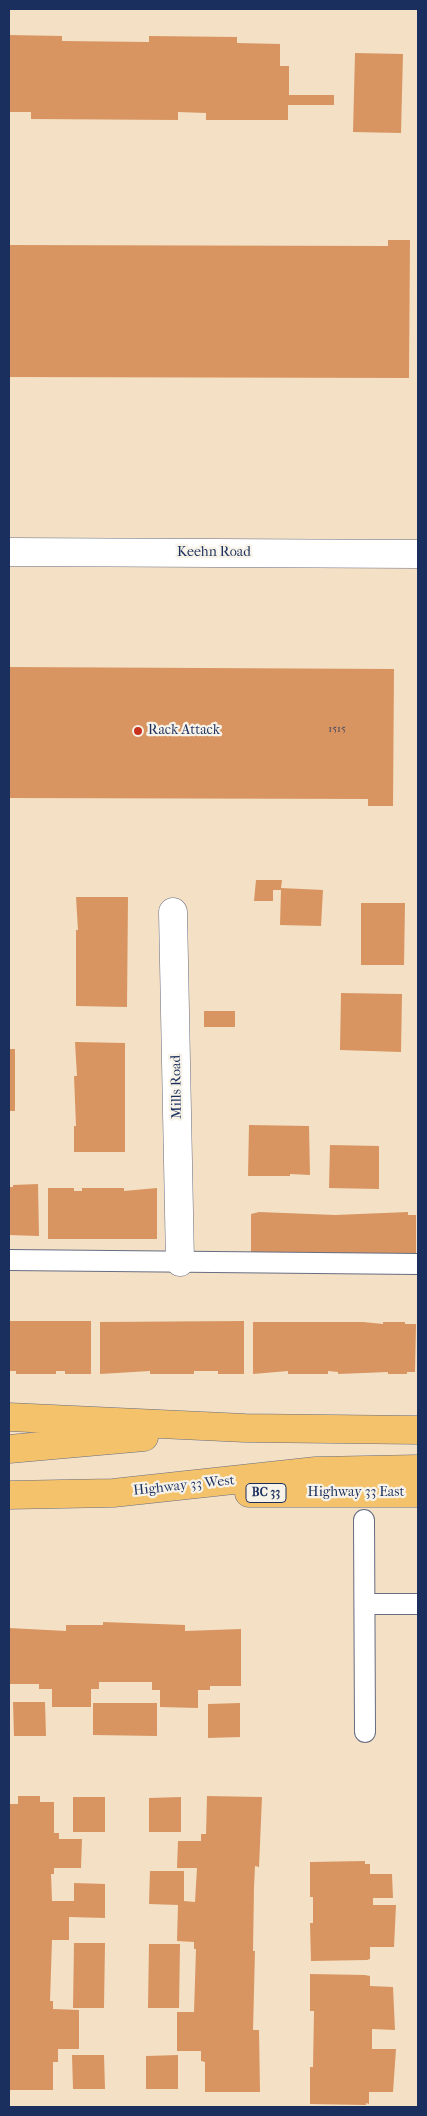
<!DOCTYPE html>
<style>
body{margin:0}
#map{position:relative;width:427px;height:2116px;overflow:hidden;background:#f4e0c5;font-family:"IM FELL French Canon",serif}
canvas{display:block}
.frame{position:absolute;inset:0;border:10px solid #1b2f5e;pointer-events:none}
</style>
<div id="map">
<canvas width="427" height="2116"></canvas>
<div class="frame"></div>
</div>
<script>
const g = document.querySelector('canvas').getContext('2d');
g.lineJoin = 'round';
function fill(path, color) { g.fillStyle = color; g.fill(path, 'evenodd'); }
function strokePath(path, color, width, dash) { g.strokeStyle = color; g.lineWidth = width; g.lineCap = dash ? 'butt' : 'round'; g.setLineDash(dash || []); g.stroke(path); }
function drawText(font, color, halo, rows, align = 'center') {
  g.font = font + ' "IM FELL French Canon",serif'; g.lineWidth = 4.5; g.setLineDash([]); g.textBaseline = 'middle'; g.strokeStyle = halo; g.fillStyle = color; for (const [text, x, y, turn = 0] of rows) {
    g.save(); g.translate(x, y); g.rotate((+turn || 0) * Math.PI / 180); g.textAlign = isNaN(turn) ? turn : align; if (halo) g.strokeText(text, 0, 0); g.fillText(text, 0, 0); g.restore();
  }
}
fill(new Path2D(`
 M9,35l53,1v5l87,1v-6l88,1v6l43,1v22h9v29h45v10h-46v15h-82v-7l-28,-1v8l-147,-1v-7h-22z
 M355,53l48,1 -2,79 -48,-1z
 M388,240h22l-1,138 -400,-1v-132l379,1z
 M9,667l385,2 -1,137h-25v-7l-359,-1z
 M256,880h26l-1,8 42,2 -2,36 -41,-1 1,-35h-8v11h-19z
 M76,897h52l-1,110 -51,-1v-76h2z
 M361,903h44l-1,62h-43z
 M341,993l61,1 -1,58 -61,-2z
 M204,1011h31v16h-31z
 M75,1042l50,1v109h-51v-26h2l-2,-50h3z
 M9,1049h6v62h-6z
 M249,1125l60,1 1,49 -20,-1v2h-42z
 M330,1145l49,1v43l-50,-1z
 M38,1184l1,52 -30,-1v-48h4v-2z
 M48,1188h26v3h8v-3h42v3l33,-3v51h-109z
 M259,1212l76,3 73,-3v3h8v44h-165v-45z
 M9,1321h82v53h-26v-3h-9v3h-40v-3h-7z
 M244,1321v53h-26v-3h-24v3h-44v-3l-50,3v-52z
 M253,1322h110l20,2v-2h22v2h11l-1,48h-8v2h-19v-2l-50,2v-2l-10,-1v3h-40v-3l-35,3z
 M103,1622l82,3v6l56,-2v57h-31v4h-12v18l-38,-1v-17h-8v-8h-53v7h-8v18h-39v-18h-13v-5h-30v-56l57,3v-6h37z
 M13,1702h32l1,34h-32z
 M93,1703h64v33l-64,-1z
 M240,1703v34l-32,1v-34z
 M18,1796h22v6h14v31h5v6h23l-1,29h-27v6h-3l1,27h22v-18l31,1v34l-36,-1v23h-17l-2,61h3v8l26,1v39h-21v13h-5v28h-44v-286h9z
 M207,1796l55,1 -3,70 -4,-1 -1,21 -1,64h2l-2,79h6l1,62h-55v-30l-4,-1v-10h-24v-39h17l2,-63h-2v-7l-17,-1 1,-36 -29,-1 1,-33h34v30l11,1 2,-34h-20l1,-27h23v-7h5z
 M73,1797h32v35h-32z
 M181,1797v35h-32v-34z
 M365,1861v3h5v10h22l1,24h-20v7h23l-2,42h-24v12l-3,1 -56,1 -1,-38h3v-26h-3v-35z
 M74,1943h31l-1,65h-31z
 M149,1944h31l-1,64h-31z
 M310,1974l55,1 5,1v10l23,1 2,43 -23,-1v20h24l-3,43h-24v12l-3,-1v2l-56,-1v-37h3l1,-56h-4z
 M72,2055h32l1,34h-32z
 M178,2055v34h-32v-33z`), '#d89561');
const service = new Path2D(`
 M9,1260l409,4
 M364,1520l1,212
 M365,1604h53`);
const minor = new Path2D(`
 M9,552l409,2
 M173,912l7,350`);
const primary = new Path2D(`
 M9,1417l236,11 173,2
 M9,1449l135,-12
 M249,1493h169
 M9,1495l104,-2 203,-22 102,-2`);
strokePath(service, '#676d82', 22);
strokePath(minor, '#676d82', 29);
strokePath(primary, '#676d82', 29);
strokePath(service, '#fff', 20);
strokePath(minor, '#fff', 28);
strokePath(primary, '#f4c26a', 28);
for (const [x, y, r, color] of [
 [138,731,5,"#c8321e"]
]) { const dot = new Path2D(); dot.arc(x, y, r, 0, 2 * Math.PI); g.fillStyle = color; g.fill(dot); strokePath(dot, '#f7f3e8', 2); }
drawText('11px', '#4a485f', null, [
 ["1515",337,729]
]);
for (const [x, y, w] of [
 [266,1493,40]
]) { const box = new Path2D(); box.roundRect(x - w / 2, y - 9.5, w, 19, 4); g.fillStyle = '#f7f3e8'; g.fill(box); strokePath(box, '#1b2f5e', 1); }
drawText('bold 12px', '#1b2f5e', null, [
 ["BC 33",266,1493]
]);
drawText('14px', '#1b2f5e', '#f7f3e8', [
 ["Keehn Road",214,553],
 ["Mills Road",177,1087,-91],
 ["Highway 33 West",184,1486,-6],
 ["Highway 33 East",356,1493]
]);
drawText('14px', '#1b2f5e', '#f7f3e8', [
 ["Rack Attack",148,731]
], 'left');
</script>
